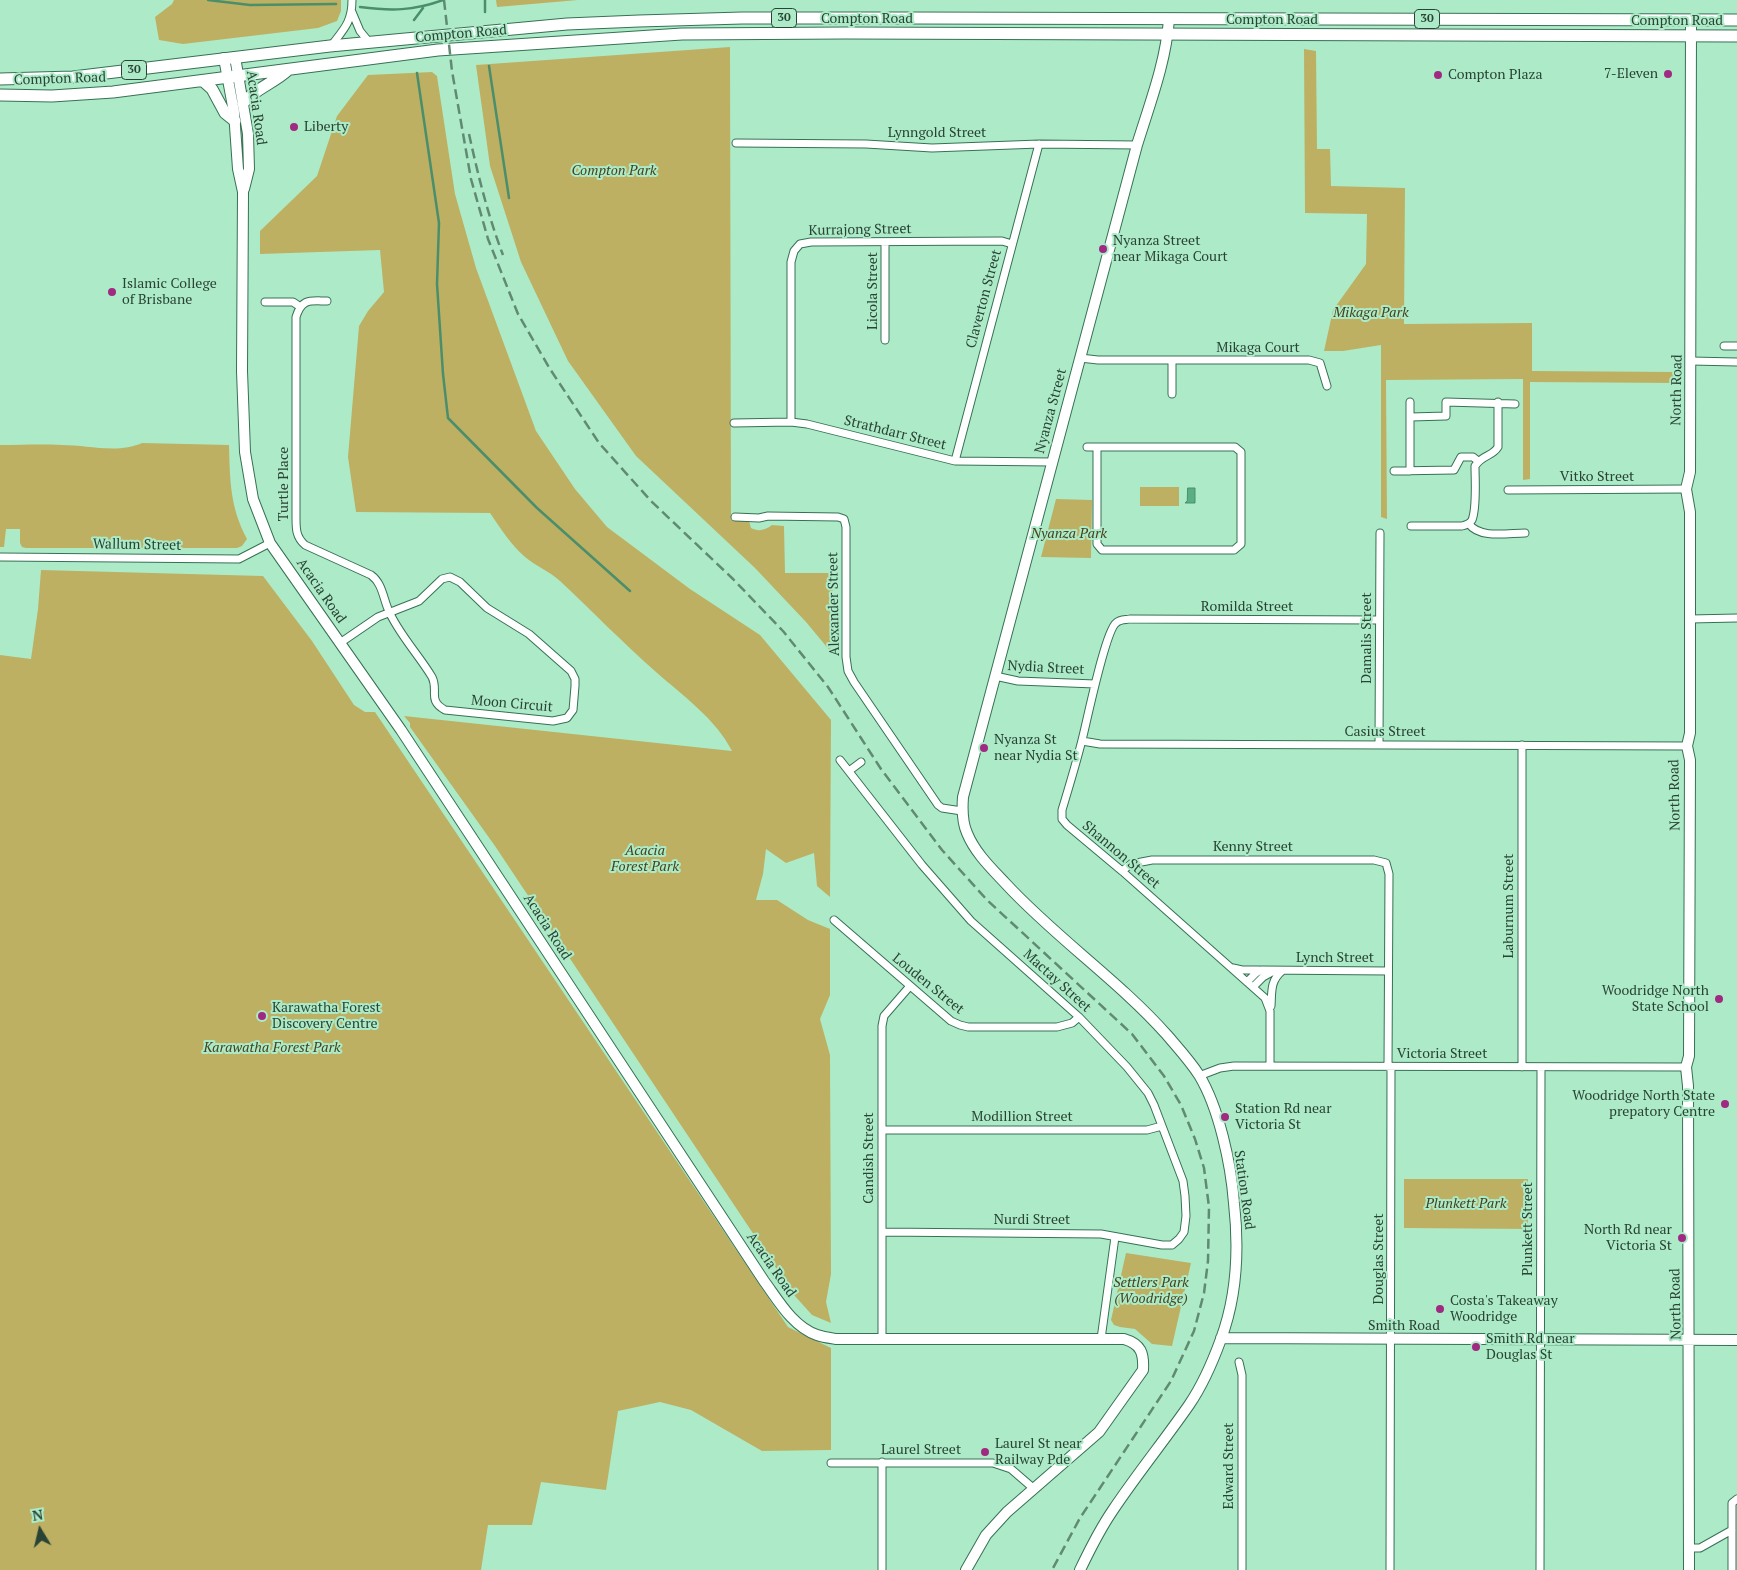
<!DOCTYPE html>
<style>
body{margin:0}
#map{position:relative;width:1737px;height:1570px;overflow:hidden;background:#adebc8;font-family:"PT Serif",serif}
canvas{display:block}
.north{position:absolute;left:15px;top:1505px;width:50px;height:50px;-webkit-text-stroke:4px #adebc8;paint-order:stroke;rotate:351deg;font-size:14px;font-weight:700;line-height:20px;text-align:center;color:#294335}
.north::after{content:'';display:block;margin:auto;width:18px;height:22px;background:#294335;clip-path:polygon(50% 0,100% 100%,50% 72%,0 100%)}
</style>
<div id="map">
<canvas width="1737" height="1570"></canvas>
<div class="north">N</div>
</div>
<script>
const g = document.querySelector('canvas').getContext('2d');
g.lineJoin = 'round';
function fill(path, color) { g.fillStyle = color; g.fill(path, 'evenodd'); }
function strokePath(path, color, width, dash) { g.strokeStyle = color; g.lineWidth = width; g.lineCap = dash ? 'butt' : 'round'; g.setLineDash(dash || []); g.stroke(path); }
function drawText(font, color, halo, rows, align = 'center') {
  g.font = font + ' "PT Serif",serif'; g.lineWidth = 4; g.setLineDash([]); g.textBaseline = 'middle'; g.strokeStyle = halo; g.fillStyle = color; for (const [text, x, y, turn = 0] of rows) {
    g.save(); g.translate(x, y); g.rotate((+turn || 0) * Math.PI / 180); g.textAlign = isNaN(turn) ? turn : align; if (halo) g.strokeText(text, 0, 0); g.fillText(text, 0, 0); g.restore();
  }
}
fill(new Path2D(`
 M174,0h167v11l-4,10 -19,7 -135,16 -24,-4 -4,-23 17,-13z
 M496,0h82l-81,7z
 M730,47l1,473 18,1 2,7c8,4 14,2 21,-3l12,1 1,47h48l-2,79 -25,-30 -51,-54 -119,-112 -68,-95 -47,-99 -31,-96 -14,-101z
 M1304,49l12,2 1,98h13l1,37 74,2 -1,136 128,-1v48l145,1 1,11 -148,-1v97l-7,1v-101l-137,1 1,139 -6,-2v-172l-38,6h-19l9,-41 33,-46 1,-50 -62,-1z
 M432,72l5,4 18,118 21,74 60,163 39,58 32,38 83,62 70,46 71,85 -1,177 -13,-11 -3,-33 -28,10 -20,-14 -3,25 -7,26h21l31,20 22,9v66l-10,24 10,36 1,219 -5,28 5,21 -19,-8 -18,-20 -299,-449 -85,-119v-4l-6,-7 328,35c-17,-33 -49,-55 -76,-79 -33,-29 -64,-61 -96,-91 -11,-10 -24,-15 -35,-24 -14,-12 -24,-28 -35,-44l-134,-1 -8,-55 11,-131 9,-15 16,-19 -4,-42 -120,4v-23l57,-55 20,-60 31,-41z
 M142,443l87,2c1,36 1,62 18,94l-5,7 -5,2h-211l-4,-1 -2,-4v-14h-14l-2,18h-4v-102c21,0 41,-1 62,0 25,0 56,9 80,-2z
 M1140,487h39v19h-39z
 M1056,499l36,1 -1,58 -50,-1z
 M41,570l222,6 49,65 42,64 11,7h10l413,615 43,21v102l-69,1 -71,-41 -31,-8 -42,9 -12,79 -65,-8 -9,43h-44l-7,45h-481v-915l31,4 7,-50z
 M1404,1179h124v50l-124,-1z
 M1126,1253l65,10 -19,83 -20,-2 -17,-15 -15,-2 -6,-2 -3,-5z`), '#bdb062');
const water = new Path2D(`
 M1188,488h7v15h-10l2,-2z`);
fill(water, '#5aae84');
strokePath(water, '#4b8e6c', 1);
strokePath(new Path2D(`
 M208,0l42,5 86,-1
 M485,0v12
 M360,7c31,4 53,4 83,-7
 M414,20l9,-12
 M489,66l20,132
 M417,73l22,150 -2,61 6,90 5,44 89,90 93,83`), '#4b8e6c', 2.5);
const street = new Path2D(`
 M352,12l8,19 9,11
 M331,46c13,-17 21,-24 21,-46
 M736,143l130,1 66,4 107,-4 98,1
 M327,301c-17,0 -25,-3 -31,16v201c0,11 0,19 9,27l66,30c11,8 12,22 17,34 9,23 31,46 44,68 7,14 -5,23 13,33l108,11 14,-3 6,-8 2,-24v-7l-4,-8 -42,-37 -42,-26 -27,-26 -10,-5 -8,2 -23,22 -41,16 -38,26
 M265,302h28l6,4
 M885,340v-98
 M1724,346h13
 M1080,358l18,2h211l11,3 7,23
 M1172,361v33
 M1691,361l46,1
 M1411,417l35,-1v-14l69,2
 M791,422v-160l3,-11 6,-7 11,-2 191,-1 10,3
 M734,423l57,-1 16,2 148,37 97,1
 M1087,447h148l6,5v92l-7,6h-132l-5,-6v-97
 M955,461l84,-317
 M1394,471l60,-1 7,-13h12l5,4
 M1410,471v-69
 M1508,490l178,-1
 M735,517l24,1 9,-2 70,1 6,2 2,8v130l2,14 6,11 84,123 4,3 20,3
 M1469,524c11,15 39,9 56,9
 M1411,526h51c4,-1 8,-2 10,-6 5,-12 3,-40 3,-54 8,-12 17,-9 23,-19v-45
 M0,557l239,2 31,-16
 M1690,619l47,-1
 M995,676l23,5 77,3
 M1082,741l18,3 587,2
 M1379,744l1,-211
 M840,760l82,105 49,56 108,96 48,50 21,26 6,12 29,76 2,15 1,20 -2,16 -5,7 -7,6h-10l-61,-11 -219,-2
 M849,771l12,-9
 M1122,871l9,-7 21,-4h222l12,3 3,11 -1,193
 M834,920l117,101 9,4 8,2h89l15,-4 7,-6
 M1233,968l9,2h17
 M1247,982l9,-9 5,-3 127,1
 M1253,987l10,-10 9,-5
 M1271,1006c1,-14 -1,-25 11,-35
 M1270,1066v-55l-5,-13 -143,-127 -55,-46 -5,-6v-9c7,-23 14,-46 20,-70 5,-19 23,-108 34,-117 4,-4 10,-3 14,-4l249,1
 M1522,1067v-322
 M1199,1076l21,-8 14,-2 452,1
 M882,1130h265l15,-4
 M882,1339v-313l2,-10 26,-30
 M1101,1339l14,-102
 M1239,1362l3,13v195
 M831,1463h162l18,6 22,19
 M1689,1548h11l32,-18
 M882,1570v-108
 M1390,1570l1,-503
 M1540,1570l1,-503
 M1732,1570v-67l5,-4`);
const secondary = new Path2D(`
 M235,57l13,77 1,35 -5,20
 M224,58l10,54 4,57 5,23 -1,179 3,81 8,47 17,44 131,187 363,551c14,19 29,46 53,54 6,2 13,3 19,4h288c17,5 20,14 19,31l-44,62 -92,80 -21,23 -20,35
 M1221,1338l516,2
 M1080,1570c10,-21 20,-41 33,-60 24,-36 51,-69 76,-105 13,-19 24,-44 32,-66 16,-43 18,-91 13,-136 -3,-39 -15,-95 -35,-128 -9,-14 -21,-27 -32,-40 -49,-55 -111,-97 -161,-151 -14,-15 -31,-31 -39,-51 -5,-11 -5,-23 -4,-36l174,-652c13,-42 29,-83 32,-126
 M1689,1570c0,-161 0,-322 -1,-484l-2,-19 3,-11 1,-296 -3,-14 3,-13v-221l-4,-23 4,-17 1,-452`);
const primary = new Path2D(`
 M0,79l73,-2 257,-31 237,-22 72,-3 103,-3h168l827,2
 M203,81l9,8 13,24 10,8
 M0,95l52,1 61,-4 325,-42 244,-16 164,-1 891,3
 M243,103c13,-15 31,-20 45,-33`);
strokePath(street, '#367154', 9);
strokePath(secondary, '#367154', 12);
strokePath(primary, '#367154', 13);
strokePath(street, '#fff', 7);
strokePath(secondary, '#fff', 10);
strokePath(primary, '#fff', 11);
strokePath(new Path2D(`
 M444,0l8,71 19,108 17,60 30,75 32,55 49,74 52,58 82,78 50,52 45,56 53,82 61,81 45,50 145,134 32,42 17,29 14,34 9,29 5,39 -1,54 -4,32 -10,38 -23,50 -91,137 -28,52
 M469,134c9,41 19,82 34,121`), '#618a73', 2.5, [10, 5]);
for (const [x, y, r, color] of [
 [1668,74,5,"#a02982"],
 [1438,75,5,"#a02982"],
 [294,127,5,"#a02982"],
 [1103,249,5,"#a02982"],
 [112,292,5,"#a02982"],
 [984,748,5,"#a02982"],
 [1719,999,5,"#a02982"],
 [262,1016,5,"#a02982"],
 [1725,1104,5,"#a02982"],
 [1225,1117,5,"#a02982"],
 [1682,1238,5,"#a02982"],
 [1440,1309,5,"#a02982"],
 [1476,1347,5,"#a02982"],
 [985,1452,5,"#a02982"]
]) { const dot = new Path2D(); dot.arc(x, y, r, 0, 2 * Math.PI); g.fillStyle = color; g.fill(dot); strokePath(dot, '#adebc8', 2); }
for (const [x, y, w] of [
 [784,18,25],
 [1427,19,25],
 [134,70,25]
]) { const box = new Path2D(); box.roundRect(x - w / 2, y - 9.5, w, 19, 4); g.fillStyle = '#adebc8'; g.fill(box); strokePath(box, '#294335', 1); }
drawText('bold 12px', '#294335', null, [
 ["30",784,18],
 ["30",1427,19],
 ["30",134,70]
]);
drawText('14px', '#294335', '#adebc8', [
 ["Compton Road",867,19],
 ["Compton Road",1272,20],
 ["Compton Road",1677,21],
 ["Compton Road",461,34,-5],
 ["Compton Road",60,79,-2],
 ["Acacia Road",256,108,82],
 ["Lynngold Street",937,133],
 ["Kurrajong Street",860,230,-1],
 ["Licola Street",873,291,-90],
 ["Claverton Street",984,299,-75],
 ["Mikaga Court",1258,348],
 ["North Road",1677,390,-89],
 ["Nyanza Street",1051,411,-75],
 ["Strathdarr Street",895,433,14],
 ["Vitko Street",1597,477],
 ["Turtle Place",284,484,-90],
 ["Wallum Street",137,545,1],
 ["Acacia Road",321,591,55],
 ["Alexander Street",834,604,-91],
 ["Romilda Street",1247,607],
 ["Damalis Street",1367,638,-90],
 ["Nydia Street",1046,668,3],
 ["Moon Circuit",512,704,5],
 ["Casius Street",1385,732],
 ["North Road",1675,795,-91],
 ["Kenny Street",1253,847],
 ["Shannon Street",1121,855,40],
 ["Laburnum Street",1509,906,-90],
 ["Acacia Road",547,927,57],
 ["Lynch Street",1335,958],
 ["Mactay Street",1057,981,42],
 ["Louden Street",928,984,39],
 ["Victoria Street",1442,1054],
 ["Modillion Street",1022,1117],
 ["Candish Street",869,1158,-90],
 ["Station Road",1244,1190,82],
 ["Nurdi Street",1032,1220],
 ["Plunkett Street",1528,1229,-90],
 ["Douglas Street",1379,1259,-90],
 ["Acacia Road",771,1265,55],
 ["North Road",1676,1304,-91],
 ["Smith Road",1404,1326],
 ["Laurel Street",921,1450],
 ["Edward Street",1229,1466,-90]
]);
drawText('14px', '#294335', '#adebc8', [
 ["7-Eleven",1658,74,"right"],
 ["Compton Plaza",1448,75],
 ["Liberty",304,127],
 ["Nyanza Street",1113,241],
 ["near Mikaga Court",1113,257],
 ["Islamic College",122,284],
 ["of Brisbane",122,300],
 ["Nyanza St",994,740],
 ["near Nydia St",994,756],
 ["Woodridge North",1709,991,"right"],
 ["State School",1709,1007,"right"],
 ["Karawatha Forest",272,1008],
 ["Discovery Centre",272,1024],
 ["Woodridge North State",1715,1096,"right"],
 ["prepatory Centre",1715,1112,"right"],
 ["Station Rd near",1235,1109],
 ["Victoria St",1235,1125],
 ["North Rd near",1672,1230,"right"],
 ["Victoria St",1672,1246,"right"],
 ["Costa's Takeaway",1450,1301],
 ["Woodridge",1450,1317],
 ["Smith Rd near",1486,1339],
 ["Douglas St",1486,1355],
 ["Laurel St near",995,1444],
 ["Railway Pde",995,1460]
], 'left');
drawText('italic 14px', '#47411d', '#adebc8', [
 ["Compton Park",614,171],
 ["Mikaga Park",1371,313],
 ["Nyanza Park",1069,534],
 ["Acacia",645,851],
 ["Forest Park",645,867],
 ["Karawatha Forest Park",272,1048],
 ["Plunkett Park",1466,1204],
 ["Settlers Park",1151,1283],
 ["(Woodridge)",1151,1299]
]);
</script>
